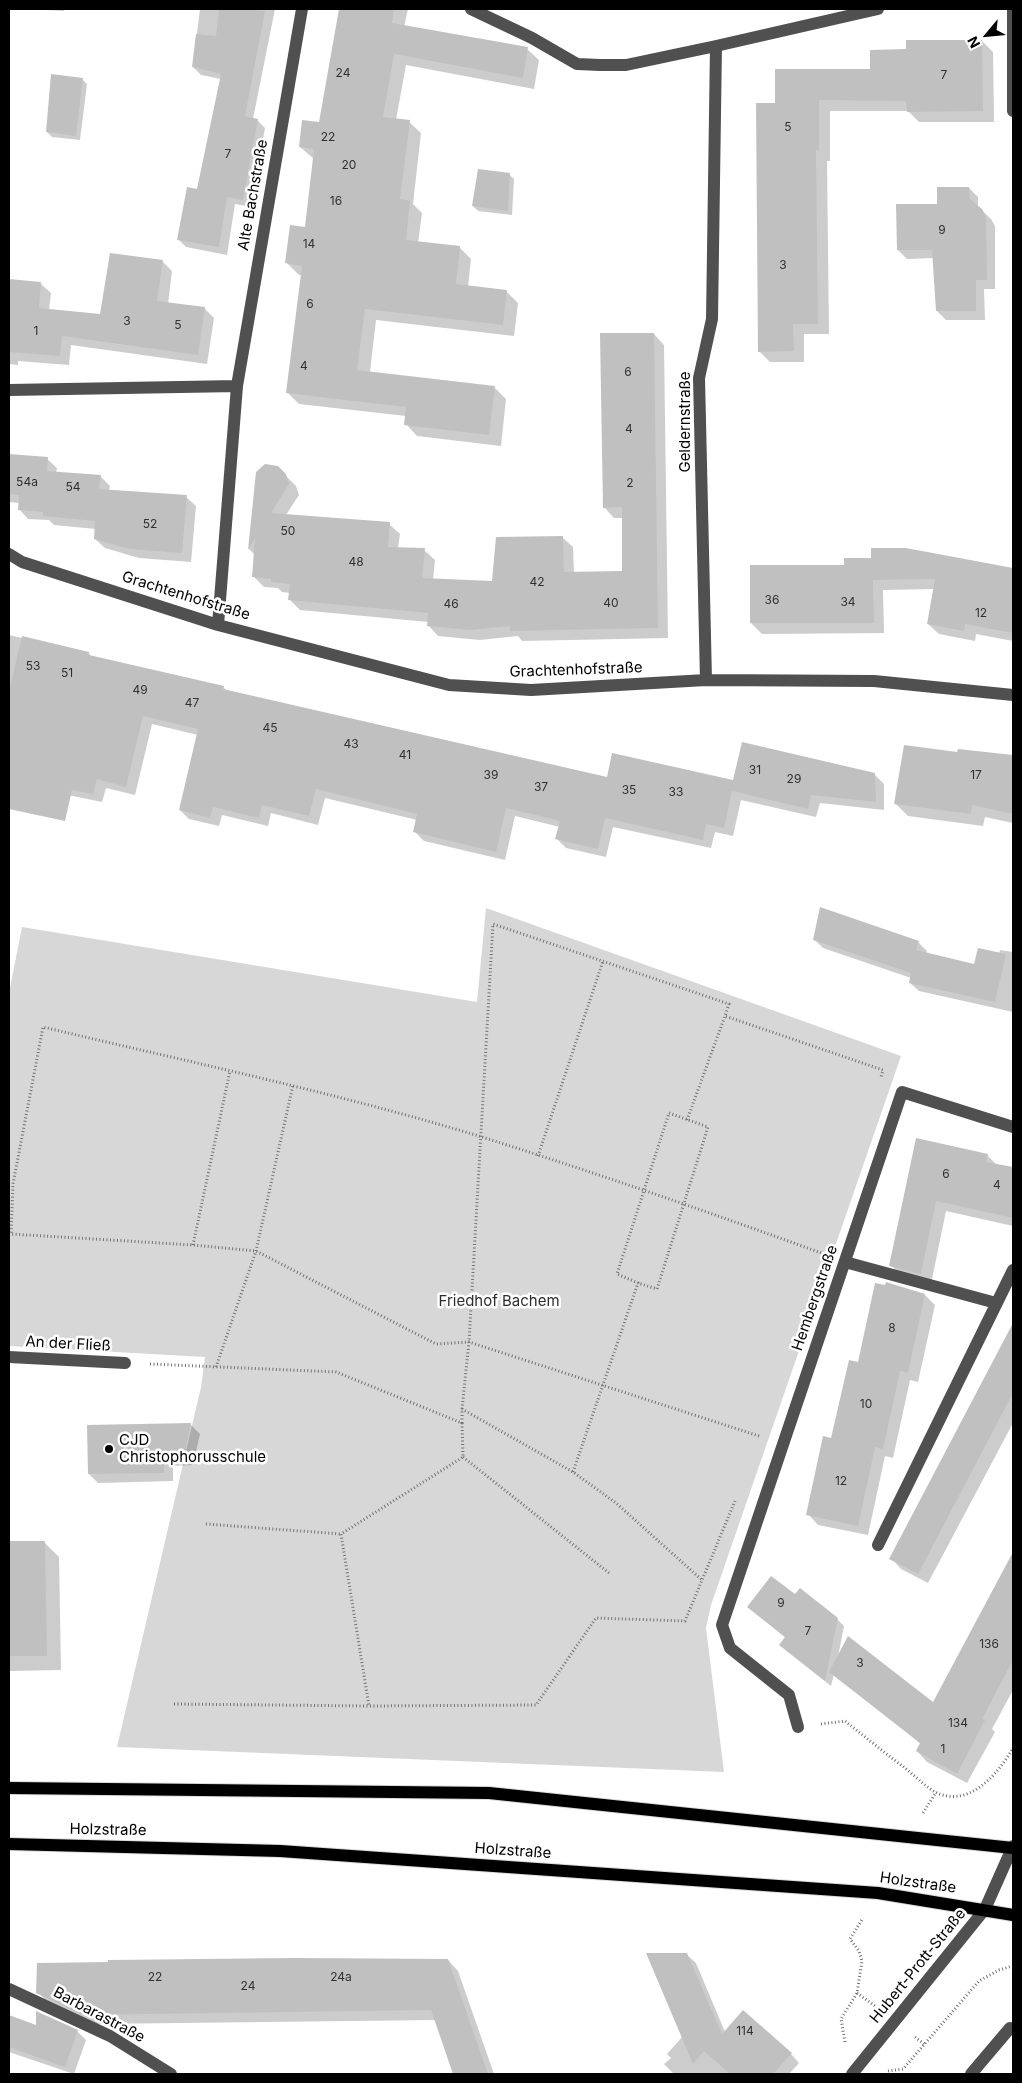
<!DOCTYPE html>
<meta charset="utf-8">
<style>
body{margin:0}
#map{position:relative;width:1022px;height:2083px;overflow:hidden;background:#fff;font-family:Inter,sans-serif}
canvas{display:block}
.frame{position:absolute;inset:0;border:10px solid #000;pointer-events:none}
.north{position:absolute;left:962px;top:10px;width:50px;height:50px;-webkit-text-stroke:4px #fff;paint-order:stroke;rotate:242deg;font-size:14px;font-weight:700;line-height:20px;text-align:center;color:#000}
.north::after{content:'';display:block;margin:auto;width:18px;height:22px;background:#000;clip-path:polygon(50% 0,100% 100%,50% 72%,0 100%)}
</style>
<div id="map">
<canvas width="1022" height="2083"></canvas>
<div class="frame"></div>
<div class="north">N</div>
</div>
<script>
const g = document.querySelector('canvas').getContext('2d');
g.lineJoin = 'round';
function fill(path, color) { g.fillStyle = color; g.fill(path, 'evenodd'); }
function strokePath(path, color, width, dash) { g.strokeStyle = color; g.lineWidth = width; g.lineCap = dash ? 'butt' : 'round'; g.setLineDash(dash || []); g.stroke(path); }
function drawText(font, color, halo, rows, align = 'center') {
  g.font = font + ' Inter,sans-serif'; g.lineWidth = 5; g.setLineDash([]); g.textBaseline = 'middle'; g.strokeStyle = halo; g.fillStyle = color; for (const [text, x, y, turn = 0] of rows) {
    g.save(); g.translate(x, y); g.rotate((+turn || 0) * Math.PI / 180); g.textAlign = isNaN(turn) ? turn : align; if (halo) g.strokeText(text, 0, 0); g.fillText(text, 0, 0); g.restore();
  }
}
fill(new Path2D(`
 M486,908l415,148 -190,549 -5,23 18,144 -607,-25 84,-360 4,-30 -196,-11v-353l13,-66 455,75z`), '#d7d7d7');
fill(new Path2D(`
 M28,9h36v2z
 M200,9h75l-22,110 4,1 8,8 -14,79 -16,-3 -8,51 -41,-8 -8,-8 20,-48 23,-112 -20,-4 -8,-8z
 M341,9h67l-4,18 123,22 12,11 -5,29 -128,-24 -10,55 13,2 12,11 -8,71 9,9 -4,30 41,4 12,12 -3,28 38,4 12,12 -4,33 -138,-16 -6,52 124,15 12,12 -5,47 -84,-10 -11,-12v-8l-107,-12 -12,-12 15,-117h-3l-12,-12 19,-35 8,-69 -14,-12 20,-24z
 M982,41l11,11 1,70h-75l-11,-11h-78v50h-3l2,173h-25v28h-34l-11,-11 17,-246 96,-35 36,-20z
 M82,79l5,5 -7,56 -28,-3 -5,-5z
 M509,174l5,5 -2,36 -34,-4 -5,-5z
 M969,188l9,9v10l13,12 4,7v63h-11l1,31h-39l-9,-9 -3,-53 -27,1 -9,-9 40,-45z
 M162,261l10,10 -4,33 36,4 10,10 -7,46 -136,-19 -2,20 -51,-4v4l-9,-1v-83l32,3 10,9 -2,17 52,5z
 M654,334l10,11 4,293 -146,3 -4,-5 -38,4 -42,-4 -10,-11v-3l-128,-12 -10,-10v-7l-8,-1 -4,-4 -14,-1 -11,-11 2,-21 -6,-6 8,-77 20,-5 19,19 3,9 -13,20 103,9 11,10 -2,14 26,2 11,10 -2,20 60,3 69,-46 11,10 1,26h50l-1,-55h-9l-10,-11z
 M9,455l38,4 10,9 -1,5 44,3 10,10 -1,5 77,6 10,9 -5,56 -52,-4 -34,-10 -10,-9 1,-10 -42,-4 -5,-5 -21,-1 -9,-10 1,-6 -11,-1z
 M906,549l107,20v72l-37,-7 -1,7 -36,-7 -11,-10 7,-35 -52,1 1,43 -122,1 -11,-11 94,-57z
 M9,635l80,19 3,3 131,30 5,5 380,86 126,3 141,-6 9,9v26l-64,-7 -4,14 -75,-17 -8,36 -18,-4 -4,16 -98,-21 -7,30 -40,-9 -9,-9 3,-12 -45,-11 -10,44 -81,-19 -9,-9 2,-12 -92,-22 -7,27 -47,-12 -3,13 -46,-11 -3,11 -30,-7 -9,-9 18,-75 -46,-11 -17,71 -29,-7 -4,14 -44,-9 -8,-17 -41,-9z
 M959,750l54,7v66l-28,-6 -2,9 -75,-10 -13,-13 63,-50z
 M814,939l104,3 9,9 -1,3 49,12 24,-12 1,-4 13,2v60l-94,-21 -9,-8 1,-5 -88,-30z
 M917,1140l70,15 10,10 16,4v57l-67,-15 -15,73 -30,-8 -10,-11z
 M925,1295l10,10 -17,77 -8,-2 -17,78 -8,-2 -17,79 -50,-10 -10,-11 51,-151z
 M1013,1326v97l-85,160 -27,-14 -10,-11z
 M191,1425l9,9 -7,31 -20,1v15l-75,2 -9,-9 -1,-47z
 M9,1542h35l15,15 2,113 -52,1z
 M1013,1554v136l-21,39 3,3 -28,51 -40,-21 -10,-11 4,-7 -87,-70 -3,12 -44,-35 -7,-6 6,-7 -37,-31 46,-11 42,23 7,7 -6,31 95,47z
 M686,1954l10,9 29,69 66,22 8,9 -10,11h-115l-10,-10 7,-6 -4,-4 16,-18z
 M448,1960l10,11 36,103h-40l-18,-54 -341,4 -47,-21 -10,-11z
 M9,2016l28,11 40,4 9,9 -12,34 -65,-22z`), '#0003');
fill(new Path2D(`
 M219,9h27l19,2 -20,105 13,3 -15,81 -16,-3 -8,50 -42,-7 10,-53 10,2 24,-115 -29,-7 4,-33 20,2z
 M339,9h55l-2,14 136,24 -5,31 -129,-24 -11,63 27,3 -10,79 10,2 -4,39 54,6 -4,38 51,6 -4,35 -138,-16 -8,61 138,16 -6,49 -85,-10 2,-18 -120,-14 16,-127 -17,-3 5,-38 15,2 9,-78 -15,-2 3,-27 17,2z
 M906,40h76l1,71 -76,1 -1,-11 -87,-1v51l-3,-1 2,174h-25l1,27 -36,1 -2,-249h19v-34h95v-19l36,-1z
 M51,74l32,4 -7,58 -30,-4z
 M478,169l32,4 -2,38 -36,-5z
 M937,187h32l1,12 12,10 4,7 1,64h-11v31h-40l-4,-61h-35l-1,-46h41z
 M110,253l53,7 -6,41 48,6 -7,48 -136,-19 -2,20 -51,-4v-73l32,3 -2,26 61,6z
 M600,333h54l4,295 -148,3v-5l-41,4 -42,-4 1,-13 -140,-13 2,-16 -19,-2v-3l-19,-2 3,-39 -7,12 8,-78 9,-8 13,2 8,8 3,10 -18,29 119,9 -2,25 37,1 -3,30 70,3 4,-44 67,-1 1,36 58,-1v-64l-19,1z
 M9,454l39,3 -1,14 54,4 -2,14 88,6 -5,58 -53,-4 -35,-10 1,-18 -52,-5v-4l-25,-2 1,-15 -10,-1z
 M871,548h35l107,20v65l-48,-9 -1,7 -37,-7 8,-45 -62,1 1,43h-124v-58h94v-7h27z
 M22,636l67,16v3l135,31 -1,3 384,88 5,-24 121,27 9,-38 133,31 1,29 -65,-7 -3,14 -76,-18 -8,37 -18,-4 -3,16 -98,-22 -7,31 -43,-10 5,-18 -54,-13 -10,44 -83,-20 4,-18 -101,-25 -7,27 -47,-11 -3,13 -46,-11 -3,11 -31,-8 19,-81 -55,-13 -17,71 -29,-8 -4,15 -21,-4 -7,31 -56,-12v-118z
 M904,745l53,7 1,-3 55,6v59l-41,-9 -1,9 -77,-10z
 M820,907l99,34 -3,9 58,14 4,-16 28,6 -11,48 -86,-19 2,-10 -98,-33z
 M916,1138l72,16 -2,8 27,5v51l-77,-17 -15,73 -32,-8z
 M886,1282l39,12 -17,79 -8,-2 -17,78 -8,-2 -17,79 -52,-11 17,-79 8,2 18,-78 9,2 17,-79 10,2z
 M1013,1323v70l-95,181 -29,-15z
 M191,1423l-7,34h-20v16l-76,1 -1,-49z
 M9,1541h36l2,115h-38z
 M1013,1552v108l-31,59 3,1 -28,54 -41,-23 4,-8 -91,-71 19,-36 85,66z
 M771,1576l24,18 5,-6 38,30 -13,63 -46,-36 6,-8 -38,-30z
 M646,1953h41l35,81 21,-24 49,43 -19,21h-43l-26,-23 -11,13z
 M295,1958l153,1 40,115h-35l-22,-64 -348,5 -47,-22 1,-30 71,-1v-2z
 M36,2011l42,19 -13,37 -56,-20v-32l27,10z`), '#c0c0c0');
const major = new Path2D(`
 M9,1788l480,5 524,55
 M9,1844l271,7 598,42 135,22`);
strokePath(major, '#dbdbdb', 14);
strokePath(new Path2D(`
 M687,1120l38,-104
 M538,1156l65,-195
 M193,1245l37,-174
 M150,1364l186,8 126,51v-14l111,63 43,31 86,77
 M216,1367l40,-116 37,-166
 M462,1409l7,-67 24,-418 236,80 -4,12 158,54 -2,7
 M462,1423l1,34 -122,77 28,172 167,-1 60,-87 89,3 50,-120
 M759,1436l-290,-94 -33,2 -180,-93 -63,-6 -182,-11 2,-50 30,-157c146,35 295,66 439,110 114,36 227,75 339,116
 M463,1457l146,116
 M573,1472l65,-189 -21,-9 52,-161 39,14 -51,162 -19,-6
 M206,1524l135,10
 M174,1704l195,2
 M821,1724l24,-3c20,16 40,32 60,47 10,8 20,18 30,24 34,17 63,-18 78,-44
 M923,1813l13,-21
 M857,1993l18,13
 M915,2037l9,7
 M845,2042l-4,-23 16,-26 5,-32 -3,-10 -9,-12 13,-21
 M888,2071l15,-2 76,-88 20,-11 14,-4`), '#727272', 3, [1, 2.5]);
strokePath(new Path2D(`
 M471,9l61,29 45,26 23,1h26l90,-19 162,-37
 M1013,9v102
 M9,390l228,-4
 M9,554l13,8 196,63 231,60 82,5 175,-10 168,1 139,14
 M218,625l19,-239 65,-377
 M706,680l-7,-302 13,-59 4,-273
 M845,1262l151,41
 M9,1357l116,6
 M878,1545l135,-275
 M798,1727l-9,-32 -59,-47 -8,-23 180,-533 111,35
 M9,1989l101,47 61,38
 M852,2074l133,-165 28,-63
 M971,2074l39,-46 3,1`), '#505050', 12);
strokePath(major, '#000', 12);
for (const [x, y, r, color] of [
 [109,1449,5,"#000"]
]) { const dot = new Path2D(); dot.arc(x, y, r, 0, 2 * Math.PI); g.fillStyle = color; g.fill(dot); strokePath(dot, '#fff', 2); }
drawText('12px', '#303030', null, [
 ["24",343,73],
 ["7",944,75],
 ["5",788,127],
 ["22",328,137],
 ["7",228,154],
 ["20",349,165],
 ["16",336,201],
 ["9",942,230],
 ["14",309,244],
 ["3",783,265],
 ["6",310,304],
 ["3",127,321],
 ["5",178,325],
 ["1",36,331],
 ["4",304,366],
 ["6",628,372],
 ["4",629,429],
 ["54a",27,482],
 ["2",630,483],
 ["54",73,487],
 ["52",150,524],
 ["50",288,531],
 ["48",356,562],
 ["42",537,582],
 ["36",772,600],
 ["34",848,602],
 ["40",611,603],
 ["46",451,604],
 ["12",981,613],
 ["53",33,666],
 ["51",67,673],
 ["49",140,690],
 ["47",192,703],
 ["45",270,728],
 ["43",351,744],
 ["41",405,755],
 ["31",755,770],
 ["39",491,775],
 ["17",976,775],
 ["29",794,779],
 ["37",541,787],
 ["35",629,790],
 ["33",676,792],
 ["6",946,1174],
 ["4",997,1185],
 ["8",892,1328],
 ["10",866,1404],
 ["12",841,1481],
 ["9",781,1603],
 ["7",808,1631],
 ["136",989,1644],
 ["3",860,1663],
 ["134",958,1723],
 ["1",943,1749],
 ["22",155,1977],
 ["24a",341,1977],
 ["24",248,1986],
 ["114",745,2031]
]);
drawText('15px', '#000', '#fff', [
 ["Alte Bachstraße",253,195,-80],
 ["Geldernstraße",685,422,-90],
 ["Grachtenhofstraße",186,596,17],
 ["Grachtenhofstraße",576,670,-2],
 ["Hembergstraße",815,1298,-71],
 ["An der Fließ",68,1344,3],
 ["Holzstraße",108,1830,1],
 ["Holzstraße",513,1851,4],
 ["Holzstraße",918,1883,8],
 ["Hubert-Prott-Straße",918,1966,-51],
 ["Barbarastraße",99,2015,28]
]);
drawText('15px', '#2e2e2e', '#fff', [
 ["Friedhof Bachem",499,1301]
]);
drawText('15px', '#000', '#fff', [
 ["CJD",119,1440],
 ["Christophorusschule",119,1457]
], 'left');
</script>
